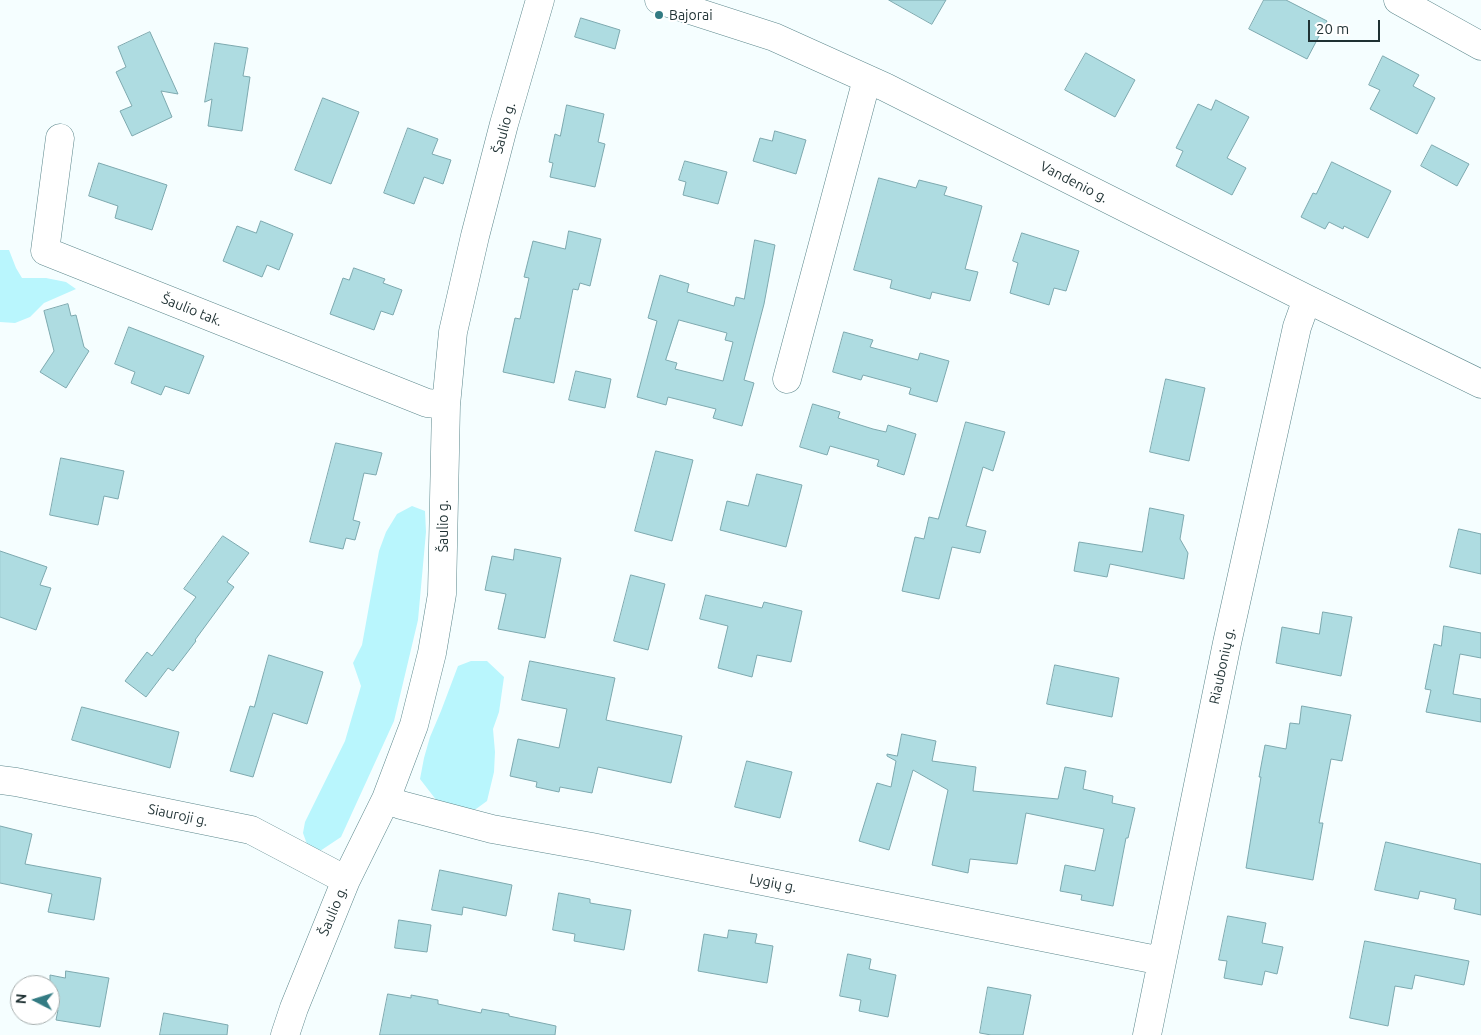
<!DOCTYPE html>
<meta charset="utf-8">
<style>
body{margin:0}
#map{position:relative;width:1481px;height:1035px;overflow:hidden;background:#f5feff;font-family:Ubuntu,sans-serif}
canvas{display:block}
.north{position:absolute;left:10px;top:975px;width:50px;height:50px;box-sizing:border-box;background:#fff;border:1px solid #a5adad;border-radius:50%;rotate:275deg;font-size:14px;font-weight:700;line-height:20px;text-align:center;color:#1f3133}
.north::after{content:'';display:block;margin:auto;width:18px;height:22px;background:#337b83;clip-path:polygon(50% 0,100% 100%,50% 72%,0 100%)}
.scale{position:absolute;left:1308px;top:20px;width:72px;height:22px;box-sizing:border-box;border:2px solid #1f3133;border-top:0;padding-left:6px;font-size:15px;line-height:18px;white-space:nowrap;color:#1f3133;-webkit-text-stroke:4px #fff;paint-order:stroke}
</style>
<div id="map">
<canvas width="1481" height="1035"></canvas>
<div class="north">N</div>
<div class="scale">20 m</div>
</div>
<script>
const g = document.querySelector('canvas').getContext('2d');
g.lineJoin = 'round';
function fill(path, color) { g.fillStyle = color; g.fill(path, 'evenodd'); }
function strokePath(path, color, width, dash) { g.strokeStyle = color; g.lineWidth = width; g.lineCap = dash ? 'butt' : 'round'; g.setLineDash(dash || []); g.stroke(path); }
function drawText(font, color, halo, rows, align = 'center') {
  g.font = font + ' Ubuntu,sans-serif'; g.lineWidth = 4; g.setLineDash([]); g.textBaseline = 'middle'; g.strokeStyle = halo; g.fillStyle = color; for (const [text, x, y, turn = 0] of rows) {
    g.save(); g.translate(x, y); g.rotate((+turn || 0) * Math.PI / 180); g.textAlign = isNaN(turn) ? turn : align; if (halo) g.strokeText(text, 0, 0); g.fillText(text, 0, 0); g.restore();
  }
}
fill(new Path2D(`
 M0,250h9l7,18 6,10h24l20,4 10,7 -32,14 -14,14 -15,6 -15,-1z
 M412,506l13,5 1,21 -8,88 -24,101 -53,116 -21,14 -12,-4 -5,-14 2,-11 40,-81 16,-55 -8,-23 9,-18 17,-94 7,-19 11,-18z
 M471,661h16l17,16 -5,35 -6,17 2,23 -1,20 -7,29 -11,8 -13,1 -26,-9 -17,-22 4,-21 6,-21 11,-26 17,-45z`), '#b9f6fd');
const building = new Path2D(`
 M889,0h57l-14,24z
 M1264,0h22l41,21 -20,38 -58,-30z
 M581,18l39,12 -5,19 -40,-12z
 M150,32l28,62 -17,-3 11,26 -40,19 -12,-25 12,-5 -16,-34 10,-5 -8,-20z
 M215,43l33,5 -5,28 7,1 -8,54 -34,-5 4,-27 -7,3z
 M1086,53l49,27 -20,37 -50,-27z
 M1383,56l36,19 -6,11 22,12 -18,36 -47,-25 10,-19 -11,-5z
 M323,98l36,14 -28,72 -36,-14z
 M1216,100l33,17 -22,41 19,10 -14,27 -56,-29 7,-15 -7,-3 22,-44 13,6z
 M567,105l37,9 -6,28 7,2 -10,43 -45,-10 3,-14 -4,-1 6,-28 5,2z
 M408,128l30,11 -6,15 19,6 -8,24 -19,-7 -10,27 -30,-11z
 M775,131l31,9 -10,34 -43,-13 7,-23 12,3z
 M1432,145l37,19 -12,22 -36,-20z
 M685,161l42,11 -9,32 -35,-9 3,-13 -7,-2z
 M1332,162l59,29 -23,47 -24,-12 -1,3 -14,-7 -4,7 -24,-12 12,-24 3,1z
 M99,163l68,22 -15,45 -37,-12 3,-12 -29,-10z
 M879,178l37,10 3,-8 28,7 -3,8 38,11 -17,63 13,3 -8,29 -38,-9 -2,7 -40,-11 2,-8 -38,-10z
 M261,221l32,13 -14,36 -12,-5 -5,12 -39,-16 14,-35 19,7z
 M569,231l32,8 -11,47 -10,-3 -2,7 -5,-1 -19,94 -51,-11 12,-54 5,1 9,-41 -5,-1 9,-36 32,8z
 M1022,233l57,18 -13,40 -12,-3 -5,17 -39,-12 8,-30 -5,-2z
 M755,240l20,5 -11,59 -20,76 10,3 -12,43 -29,-8 3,-9 -48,-12 -2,8 -29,-8 20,-76 -9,-3 12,-43 29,9 -2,8 47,14 2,-9 8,2zM679,320l48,13 -2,7 8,2 -10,39 -48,-12 2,-6 -11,-3z
 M354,268l31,11 -2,4 19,7 -9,25 -12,-4 -7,19 -44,-16 13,-36 6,2z
 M68,304l3,12 5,-1 8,32 5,4 -23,37 -26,-16 14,-21 -10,-40z
 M129,327l75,29 -15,38 -24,-8 -4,9 -30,-12 4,-11 -20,-8z
 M844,332l29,8 -3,7 48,13 2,-7 29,8 -12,41 -28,-8 2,-6 -48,-13 -2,5 -28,-8z
 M576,371l35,8 -6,29 -36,-8z
 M1166,379l39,9 -16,73 -39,-9z
 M813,404l27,8 -2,6 35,11 13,3 2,-7 28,9 -12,41 -27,-9 2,-6 -49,-14 -3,9 -27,-8z
 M966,422l39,10 -12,39 -10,-4 -17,59 20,5 -6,22 -28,-6 -13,52 -37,-8 13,-54 9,2 5,-22 9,2z
 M336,443l46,10 -6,22 -12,-2 -11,47 7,2 -5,18 -9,-2 -3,11 -33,-7z
 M656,451l37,9 -21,81 -37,-10z
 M61,458l63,13 -6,28 -14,-3 -6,29 -48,-10z
 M757,474l45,11 -16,62 -66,-17 7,-29 21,5z
 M1150,508l34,7 -4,24 8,14 -4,26 -74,-15 -3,13 -33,-6 5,-29 63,10z
 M1459,529l22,5v40l-31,-7z
 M223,536l26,17 -22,29 7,5 -39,53 1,1 -23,30 -5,-3 -22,29 -21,-16 22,-29 5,4 44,-59 -12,-8z
 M515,549l46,9 -16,80 -47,-9 8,-35 -21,-4 7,-34 21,4z
 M0,551l47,16 -7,18 11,3 -15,42 -36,-13z
 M631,575l34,9 -17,66 -34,-9z
 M706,595l56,13 2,-6 38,9 -11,51 -34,-7 -5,22 -34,-9 10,-42 -28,-7z
 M1323,612l29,5 -11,59 -65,-13 6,-36 37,7z
 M1444,626l37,7v25l-21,-4 -7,40 28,5v23l-55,-10 5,-22 -6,-1 9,-45 7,2z
 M269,655l54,17 -16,52 -34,-11 -20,64 -23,-6 20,-65 4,1z
 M530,661l85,17 -9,42 76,16 -11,47 -73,-16 -6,26 -32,-6 -1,5 -23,-5 1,-5 -27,-6 8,-37 41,9 8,-39 -45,-9z
 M1055,665l64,13 -7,39 -65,-13z
 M1302,706l49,9 -9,46 -11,-2 -12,64h4l-10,57 -67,-12 15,-91h-2l6,-32 21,4 4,-26 9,1z
 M82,707l97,25 -9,36 -98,-28z
 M902,734l34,7 -4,20 44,6 -3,24 85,8 7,-32 21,4 -3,18 30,7 -1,7 23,5 -7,30h-2l-13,68 -32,-6 1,-5 -22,-4 5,-26 30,6 9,-42 -78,-16 -9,51 -47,-5 -2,14 -36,-8 16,-75 -35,-20 -24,80 -30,-9 18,-58 14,4 5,-26 -9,-5v-2l10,2z
 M747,761l45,11 -12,46 -45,-11z
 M0,826l32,8 -7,30 76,14 -7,42 -46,-8 4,-18 -52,-11z
 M1386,842l95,22v51l-27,-6 2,-10 -36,-8 -2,8 -43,-9z
 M440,870l72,15 -6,31 -43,-9 -1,8 -30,-5z
 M559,893l31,6v4l41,7 -7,40 -50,-9 1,-7 -22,-4z
 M1228,916l38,7 -4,20 21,4 -6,27 -12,-3 -3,14 -38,-7 3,-17 -8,-1z
 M399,920l32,5 -4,27 -32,-4z
 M729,930l28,4 -2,9 18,3 -6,37 -69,-12 6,-37 23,4z
 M1365,941l104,20 -5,24 -49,-10 -3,14 -17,-3 -7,40 -38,-8z
 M848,954l23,5 -2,10 27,6 -8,42 -29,-6 2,-11 -21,-4z
 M66,971l43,7 -9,49 -44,-7 2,-10 -8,-2v-33l15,3z
 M988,987l43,8 -8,40h-32l-11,-2z
 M388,994l23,4v-3l27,5v4l43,9 1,-4 27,5v2l47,10 -1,9h-175z
 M164,1013l64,12 -1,10h-67z`);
fill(building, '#aedce1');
strokePath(building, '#7da9af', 1);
const minor = new Path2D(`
 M659,0l115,37 111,50 422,212 174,85
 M1398,0l83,46
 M60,138l-15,113 382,152 19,2
 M787,379l80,-300
 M0,780l16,2 235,48 95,50
 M386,799l15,6 91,24 100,18 570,114
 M285,1035l9,-27 52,-128 40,-81 28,-74 18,-72 10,-59 4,-189 7,-73 22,-96 29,-112 36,-124
 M1147,1035l80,-392 70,-316 10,-28`);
strokePath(minor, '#5d888d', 29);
strokePath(minor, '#fff', 28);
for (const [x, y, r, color] of [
 [659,15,5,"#337b83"]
]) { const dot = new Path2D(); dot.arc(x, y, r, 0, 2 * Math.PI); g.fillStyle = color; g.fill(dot); strokePath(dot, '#fff', 2); }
drawText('14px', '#1f3133', '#fff', [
 ["Bajorai",669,15]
], 'left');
drawText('14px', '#1f3133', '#fff', [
 ["Šaulio g.",504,128,-75],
 ["Vandenio g.",1074,182,27],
 ["Šaulio tak.",192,310,22],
 ["Šaulio g.",443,526,-90],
 ["Riaubonių g.",1222,666,-78],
 ["Siauroji g.",178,815,12],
 ["Lygių g.",773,883,11],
 ["Šaulio g.",333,911,-67]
]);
</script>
